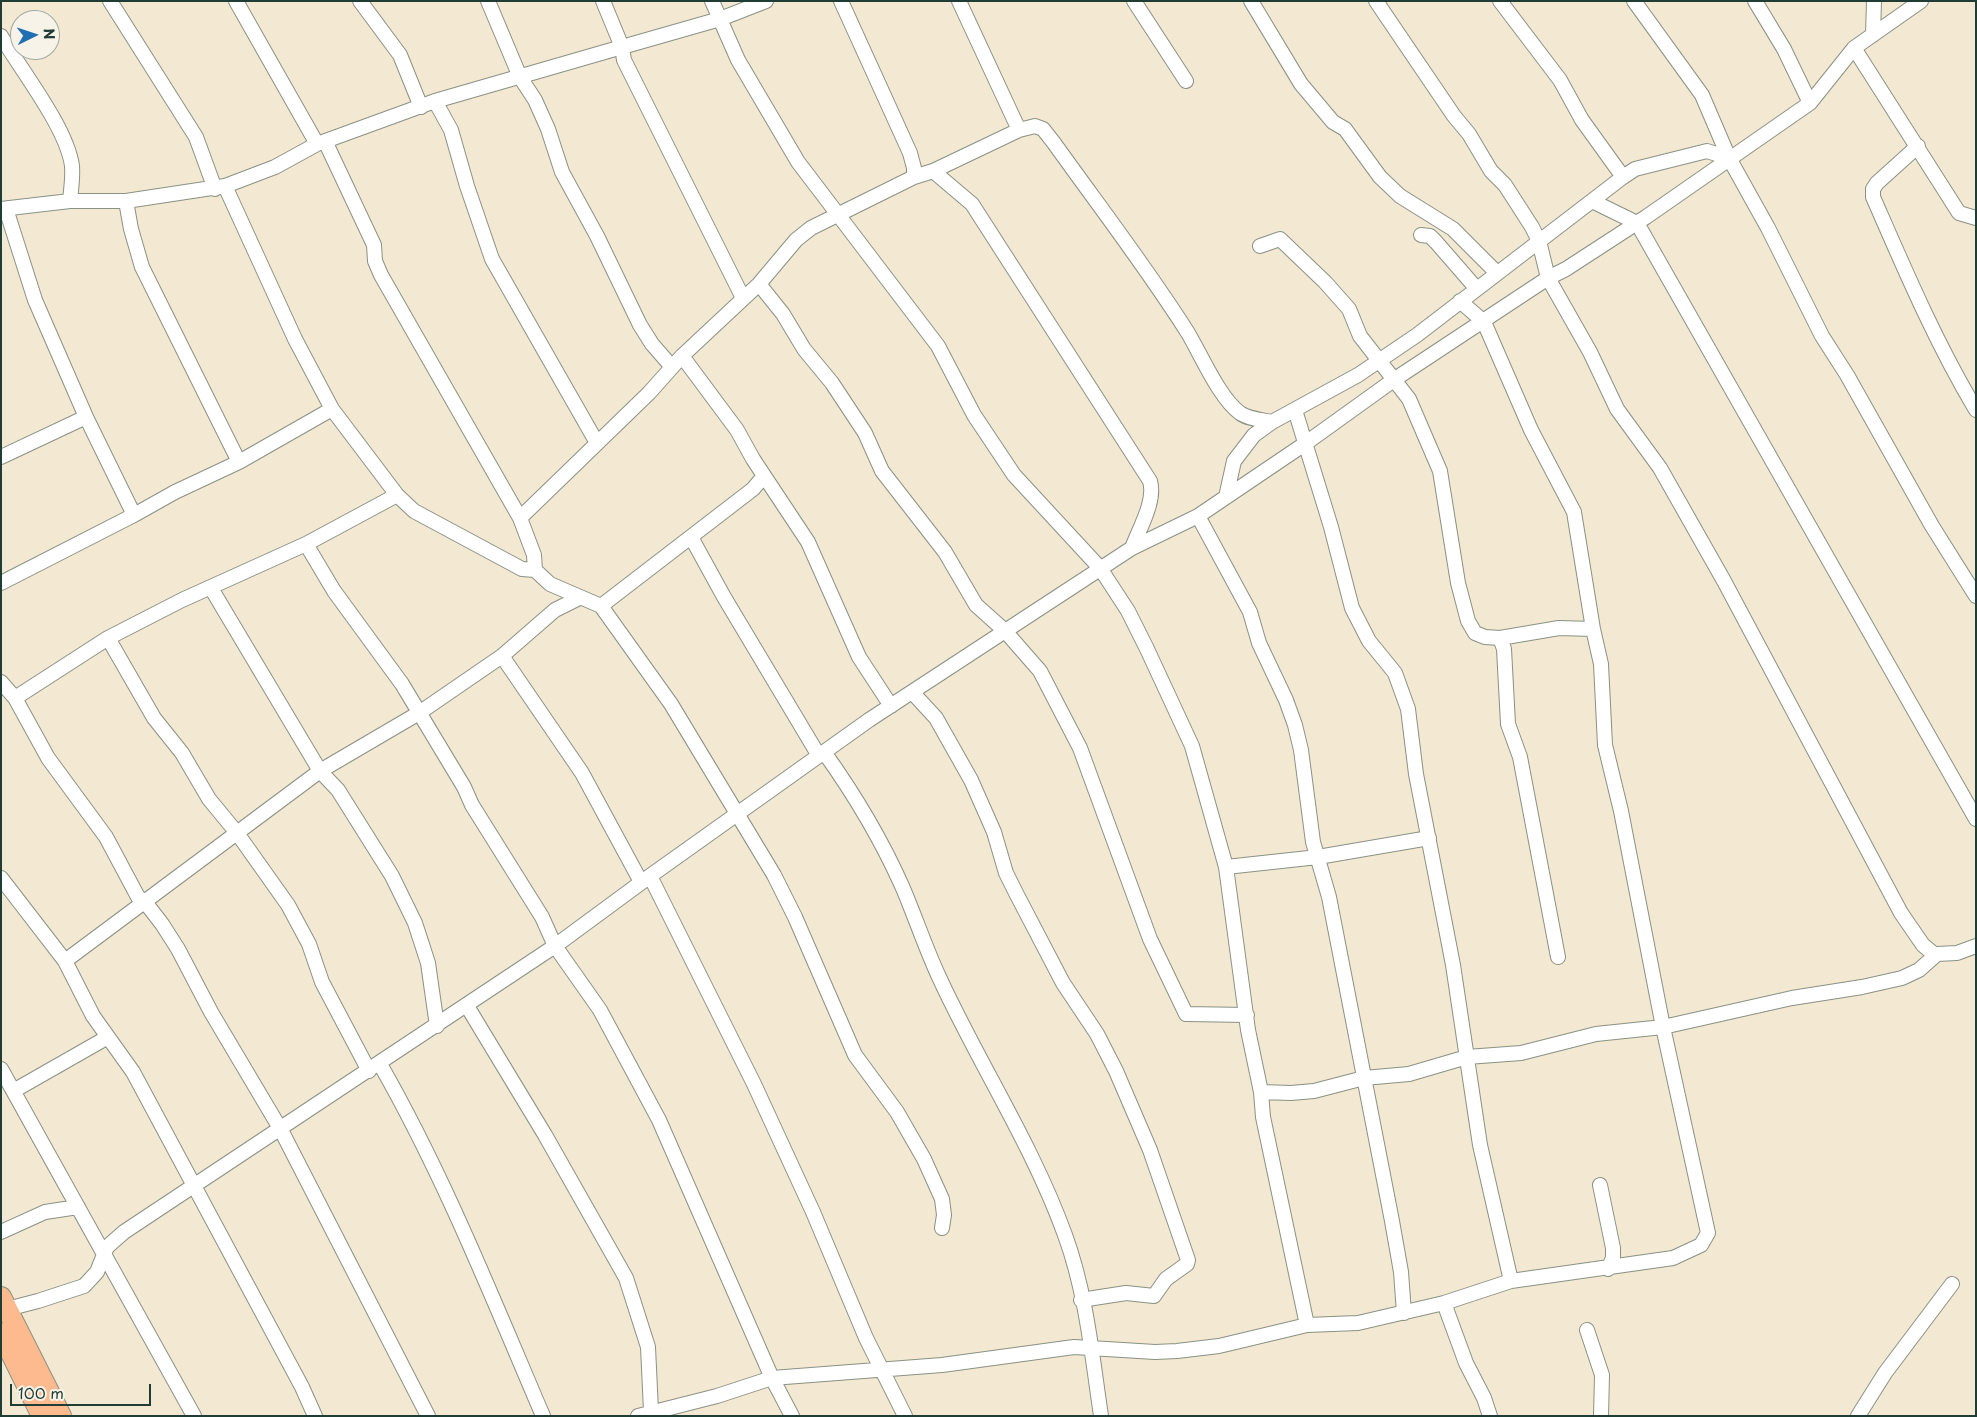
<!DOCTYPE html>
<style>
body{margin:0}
#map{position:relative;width:1977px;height:1417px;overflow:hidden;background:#f3e8d2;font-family:"Playpen Sans",sans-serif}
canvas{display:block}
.frame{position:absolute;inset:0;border:2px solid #1f3d34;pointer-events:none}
.north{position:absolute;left:10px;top:10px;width:50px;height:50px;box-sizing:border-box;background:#f7f3e8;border:1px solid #a1aaa0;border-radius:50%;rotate:86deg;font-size:14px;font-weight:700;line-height:20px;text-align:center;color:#1f3d34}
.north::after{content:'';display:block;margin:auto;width:18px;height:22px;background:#1f6fb2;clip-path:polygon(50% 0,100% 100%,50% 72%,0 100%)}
.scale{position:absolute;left:10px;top:1384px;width:141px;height:22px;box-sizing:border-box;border:2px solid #1f3d34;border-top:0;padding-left:6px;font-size:15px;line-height:18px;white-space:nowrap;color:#1f3d34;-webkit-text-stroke:4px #f7f3e8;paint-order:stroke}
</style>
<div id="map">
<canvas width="1977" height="1417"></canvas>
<div class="frame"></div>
<div class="north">N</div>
<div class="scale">100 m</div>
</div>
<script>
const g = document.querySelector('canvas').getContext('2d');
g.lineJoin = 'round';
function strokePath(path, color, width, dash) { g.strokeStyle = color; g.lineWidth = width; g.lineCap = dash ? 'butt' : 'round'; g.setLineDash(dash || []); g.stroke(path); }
const minor = new Path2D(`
 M110,1l86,136 19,52
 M236,1l81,143
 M360,1l40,54 21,52
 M488,1l32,76 15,23 13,29 14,43 35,64 43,89 12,19 20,23
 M603,1l19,46 98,-28 46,-18
 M712,1l26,59 60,102 140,184 36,69 40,60 86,93 28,43 19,38 45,97 34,121 22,163 13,62 2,25 44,208
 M841,1l69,152 4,15v9
 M959,1l60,129
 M1134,1l52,80
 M1251,1l50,83 32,38 12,7 35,48 20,19 53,33 43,43
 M1376,1l78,115 15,18 22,37 14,14 27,42 7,14 9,37 42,74 27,57 43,59 64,113 177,332 22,32 12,10
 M1500,1l60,79 22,40 41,57
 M1634,1l68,94 27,63 39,70 54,108 25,39 85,151 44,70
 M1755,1l29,48 26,54
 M1873,35l1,-34
 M1,36c20,34 66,92 71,130 1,11 -1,23 -2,35
 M1854,48l105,165 17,5
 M435,101l16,29 16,56 25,73 105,184
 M325,141l49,104 1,16 6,14 139,243 14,37 1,15
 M1918,146l-41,37 -4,6v8c32,73 62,144 103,213
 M933,171l39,33 178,277c6,20 -11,48 -18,67
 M225,186l70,153 37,70 65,86 17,16 108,58 13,1 15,14 51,22 70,98 103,171 21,42 60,138 42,57 27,47 18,40 2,16 -2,13
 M126,201l5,28 11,38 97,195
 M1592,201l45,22 339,596
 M1,209l69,-8h56l99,-15 50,-19 42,-23 118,-43 187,-54 2,13 119,238
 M6,209l29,91 51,117 48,98
 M1421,235l9,1 6,6 40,46
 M1260,246l20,-7 45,43 24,27 11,27 49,63 31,72 18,112 10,38 7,12 10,4 15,1 59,-10 34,1
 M759,284l24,30 21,35 28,34 33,50 17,38 63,81 31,53 29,26 35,40 40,77 70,191 36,75 61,1
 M682,356l55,74 16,29 55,83 51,115 32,49
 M1295,410l36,117 21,81 17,33 26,32 13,36 8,65 37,191 27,180 31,136
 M1,457l85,-40
 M1226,497l8,-36 20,-26 18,-13 86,-47 59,-40 206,-158 12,-8 72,-18 22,7
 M1198,516l52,96 9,31 27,57 9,25 6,25 12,92 16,55 63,324 9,51 3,41
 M520,518l129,-125 33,-37 77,-72 37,-44 15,-12 103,-51 19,-6 86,-41 16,-4 8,3 11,14c45,63 93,125 134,190 13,22 32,66 52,80 8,6 22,7 32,9
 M691,537l33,60 95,159
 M306,544l28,47 68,93 62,103 8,18 70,112 13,29 45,64 59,110 113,258 20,38
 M1,583l133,-68 41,-23 64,-30 93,-53
 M211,588l109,183 18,19 54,86 23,47 13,40 9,63
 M601,606l152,-117 11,-13
 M108,638l46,80 28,35 27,46 28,34 51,72 21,39 13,38 47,89
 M1500,638l4,11 4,75 12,33 38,200
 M502,656l80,117 59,109
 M1,682l14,16 33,60 58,79 32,60 7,5 17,22 16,25 33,63 70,118 147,286
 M912,692l24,26 35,62 23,52 12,41 11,22 46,88 34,51 19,37 34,79 38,110 -1,4 -21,15 -12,17 -28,-3 -45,7
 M15,698l93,-60 74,-38 124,-56 91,-49
 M824,752c30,42 57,87 78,134 13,30 23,61 37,91 40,87 93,167 126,258 21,57 27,120 36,181
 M1226,867l92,-10 111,-19
 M650,876l104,208 59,128 53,126 39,78
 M1,878l64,83 28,55 40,56 169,315 13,29
 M65,961l255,-190 99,-58 83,-57 53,-46 24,-12
 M467,1006l78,129 81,143 22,69 3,64 3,5
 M380,1064c64,112 112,233 163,352
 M1,1069l193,347
 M15,1090l93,-53
 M1261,1092l30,1 23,-2 50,-13 45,-4 58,-17 54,-4 75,-19 67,-7 129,-29 70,-11 40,-9 17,-8 18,-16 20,-1 19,-7
 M1600,1185l13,63v10l-5,11
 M1,1232l44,-20 33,-5
 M1444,1303l22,60 18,35 6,18
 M7,1309l31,-8 46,-15 13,-14 10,-25 17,-15 431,-286 95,-70 219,-156 263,-172 66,-32 108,-73 89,-64 153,-101 18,-9 80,-52 164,-114 44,-55 67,-47
 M1587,1330l15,45 -1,41
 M638,1416l79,-20 55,-18 170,-13 132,-18 81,5 22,-1 42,-5 88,-21 51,-2 86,-20 67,-22 162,-23 28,-13 7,-12 -45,-206 -42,-216 -16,-66 -4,-81 -8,-35 -19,-117 -43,-82 -47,-108 -24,-21
 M1858,1416l27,-43 67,-89`);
const highway = new Path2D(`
 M1,1297l60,119
 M1,1333l41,83`);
strokePath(minor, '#899283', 16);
strokePath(highway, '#899283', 22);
strokePath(minor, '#fff', 14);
strokePath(highway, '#fcba8e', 20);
</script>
